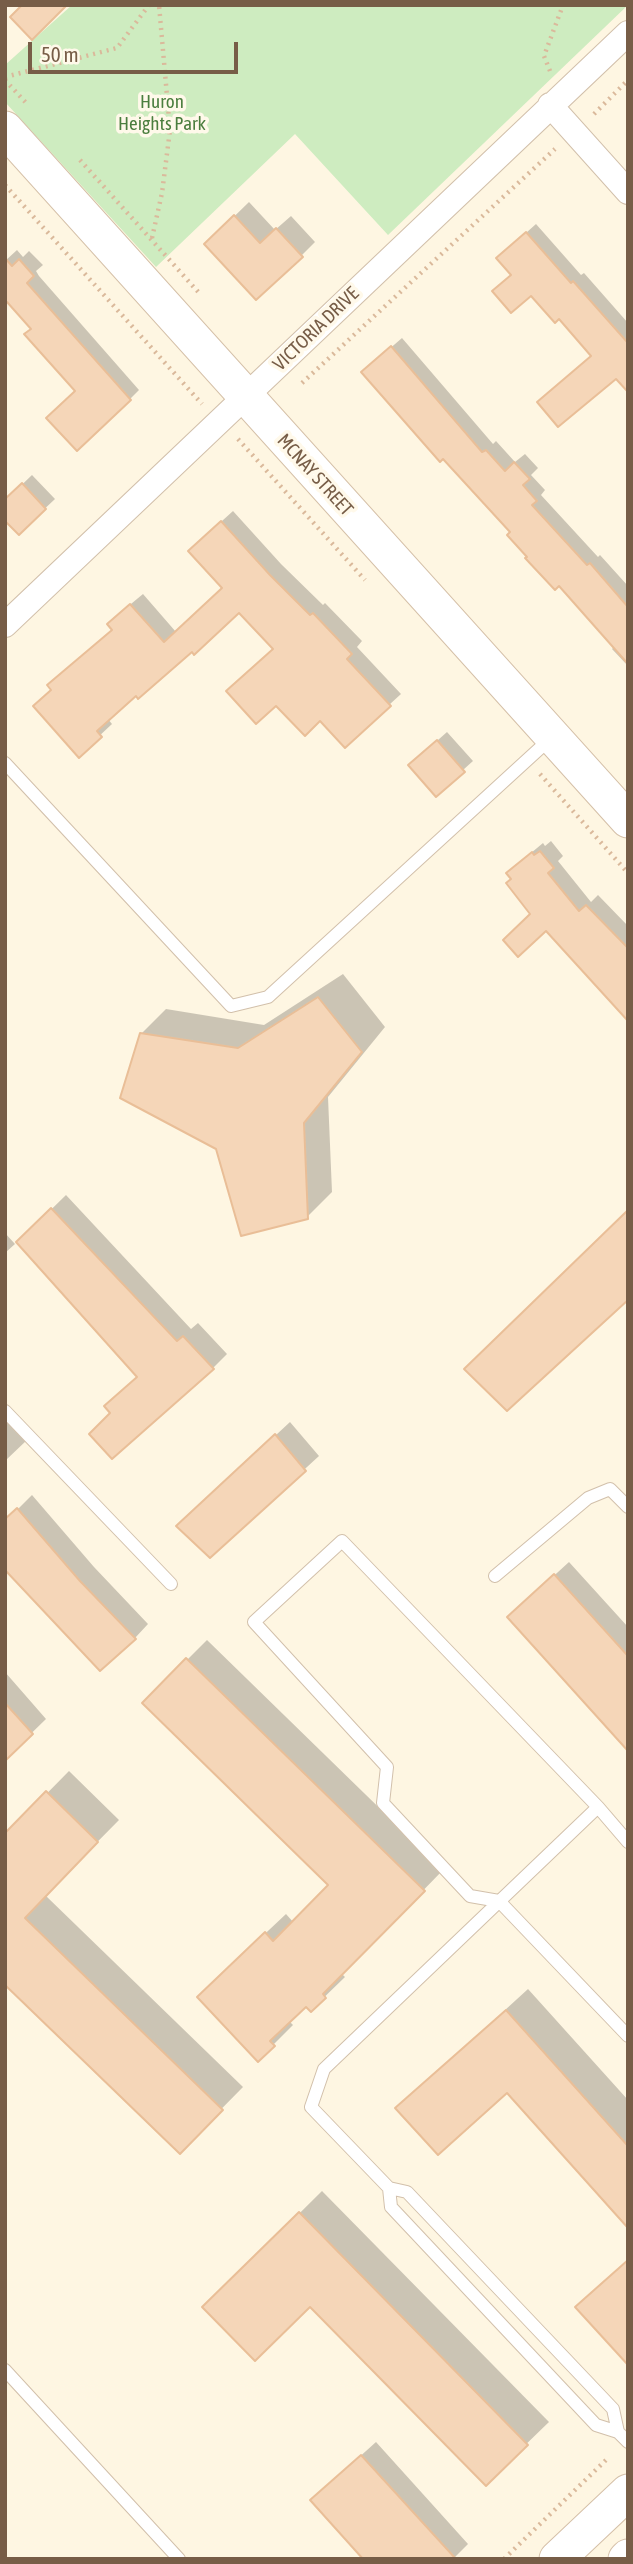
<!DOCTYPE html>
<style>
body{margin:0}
#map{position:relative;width:633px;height:2564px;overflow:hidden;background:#fef6e2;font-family:"Asap Condensed",sans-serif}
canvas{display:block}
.frame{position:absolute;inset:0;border:7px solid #775d47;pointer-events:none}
.scale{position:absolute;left:28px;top:42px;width:210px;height:32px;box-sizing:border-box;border:4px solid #775d47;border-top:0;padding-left:9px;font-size:21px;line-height:24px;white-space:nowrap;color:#775d47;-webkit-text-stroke:5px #fff9ea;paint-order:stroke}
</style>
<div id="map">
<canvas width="633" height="2564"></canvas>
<div class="frame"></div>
<div class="scale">50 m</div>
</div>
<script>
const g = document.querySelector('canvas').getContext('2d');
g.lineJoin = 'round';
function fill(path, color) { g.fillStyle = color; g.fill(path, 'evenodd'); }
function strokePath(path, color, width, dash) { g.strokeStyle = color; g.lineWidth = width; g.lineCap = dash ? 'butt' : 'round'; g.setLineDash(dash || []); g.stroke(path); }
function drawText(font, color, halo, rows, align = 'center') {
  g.font = font + ' "Asap Condensed",sans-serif'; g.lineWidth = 7; g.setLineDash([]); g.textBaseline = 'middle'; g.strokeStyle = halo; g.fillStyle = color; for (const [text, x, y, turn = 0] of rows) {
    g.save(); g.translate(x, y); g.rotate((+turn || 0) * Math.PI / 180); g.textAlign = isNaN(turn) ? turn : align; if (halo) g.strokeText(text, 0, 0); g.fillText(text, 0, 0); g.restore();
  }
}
fill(new Path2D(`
 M72,5h556l-240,230 -93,-101 -139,133 -151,-165v-37z`), '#ceecc0');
fill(new Path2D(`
 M249,202l26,28 16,-14 24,26 -14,14 -95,-12z
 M536,224l45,51 3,-2 44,50v66l-35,-34 -33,-38 -47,-42 -5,-26z
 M17,250l6,7 6,-6 14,14 -7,6 3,5 100,114 -9,9 -53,-8 -44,-63 -28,-67z
 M402,338l91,106 3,-3 19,21 10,-8 13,14 -7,7 14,15 -4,5 57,62 2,-2 28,31v80l-16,-17 2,-2 -55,-63 -30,-27 -16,-25 -140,-169z
 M32,475l23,24 -36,34 -14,-32z
 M233,511l48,53 42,41 2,-2 37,38 -5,6 44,47 -12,11 -115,-57 -35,-37 -103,82 -28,26 4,5 -33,31 34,-126 7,-16 23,-19 33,38 48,-44 -23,-48z
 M447,732l26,29 -10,9 -43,-14z
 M551,841l12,15 -5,5 33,41 7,-7 30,31v86l-96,-98 -19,-35 6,-16 24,-20 2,3z
 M343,974l42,53 -57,70 4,95 -25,25 -89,-69 -77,-114 25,-25 98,16z
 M66,1195l125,134 7,-6 29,31 -14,14 -100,45 7,-21 18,-16 -120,-134z
 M5,1233l10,11 -10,9z
 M5,1418l22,22 -22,21z
 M290,1422l29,34 -109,100 -17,-44z
 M32,1495l62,72 54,57 -13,14 -130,-116z
 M569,1562l59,65v121l-105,-144z
 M207,1640l236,230 -101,104 3,3 -34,33 -5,-5 -17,16 4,4 -35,35 -39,-83 67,-63 8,9 37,-38 -187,-182z
 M5,1672l41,47 -41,40z
 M69,1771l50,49 -74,75 198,192 -63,64 -175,-169v-146z
 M528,1989l100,111v126l-121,-135 -109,17z
 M322,2191l227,231 -63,61 -176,-178 -105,2z
 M376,2442l92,102 -15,15 -127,-72z`), '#0003');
const building = new Path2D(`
 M22,5h45l-35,35 -22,-23z
 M234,215l26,28 16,-15 27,29 -47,43 -52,-56z
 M526,232l45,51 2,-2 55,62v49l-12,-13 -58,48 -21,-25 54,-46 -32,-37 -4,4 -24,-27 -20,17 -19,-22 19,-16 -15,-17z
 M5,258l7,8 7,-7 15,17 -7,7 104,117 -54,51 -31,-33 29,-27 -51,-57 7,-5 -24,-27 -2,2z
 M391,346l91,106 4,-2 19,21 9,-9 16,17 -7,6 14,16 -5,4 55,60 3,-2 38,44v57l-69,-78 -4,4 -30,-32 2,-1 -20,-22 3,-3 -67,-73 -3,3 -79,-90z
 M22,483l24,26 -27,26 -14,-14v-22z
 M221,521l49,54 40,40 3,-2 39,41 -5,5 44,47 -46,42 -25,-27 -15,15 -29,-30 -20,18 -30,-33 47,-42 -34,-36 -45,42 -2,-3 -54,47 -2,-3 -39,35 5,6 -23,21 -46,-52 18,-16 -4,-5 65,-55 -5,-6 23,-20 34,38 58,-54 -34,-37z
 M437,740l28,32 -29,25 -28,-32z
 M540,851l14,17 -6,5 31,38 7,-6 42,43v73l-82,-90 -28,26 -15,-17 27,-26 -24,-31 5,-4 -5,-6 26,-21 2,3z
 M318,997l44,55 -58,71 4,96 -67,17 -25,-87 -96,-51 20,-65 98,15z
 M51,1208l126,133 6,-5 31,33 -102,90 -23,-25 21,-21 -6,-7 33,-29 -121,-135z
 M628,1210v90l-121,111 -43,-42z
 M275,1434l31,37 -96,87 -34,-32z
 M17,1508l63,73 56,58 -36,32 -95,-101v-51z
 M554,1574l74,82v95l-121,-134z
 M186,1658l239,233 -102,103 3,4 -15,14 -5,-5 -36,34 5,5 -17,16 -61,-65 68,-65 8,9 55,-56 -186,-182z
 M5,1703l28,31 -28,27z
 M46,1791l52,51 -73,76 198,192 -43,44 -175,-169v-152z
 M506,2010l122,136v82l-121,-135 -69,62 -43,-47z
 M299,2212l229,233 -42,41 -176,-179 -55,54 -53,-54z
 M628,2260v105l-53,-58z
 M361,2455l95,104h-93l-53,-59z`);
fill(building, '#f5d6b8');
strokePath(building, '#e9be97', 2);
const lane = new Path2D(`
 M5,763l226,243 37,-9 282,-258
 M5,1411l166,173
 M495,1576l93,-78 22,-9 18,18
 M598,1807l-274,262 -13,38 78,81 18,4 206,217 5,23 10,10
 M628,1842l-30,-35 -256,-266 -88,81 133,145 -4,36 87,93 29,5 129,135
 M389,2188l2,19 205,218 22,7
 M5,2370l174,189`);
const street = new Path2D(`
 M550,105l78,87
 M5,625l623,-592`);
const secondary = new Path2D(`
 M5,129l623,691
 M557,2559l71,-67
 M626,2559l2,-2`);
strokePath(lane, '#d2c0ab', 14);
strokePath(street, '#d2c0ab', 26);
strokePath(secondary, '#d5c0a8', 37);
strokePath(new Path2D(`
 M550,71l-6,-15 19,-51
 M5,77l112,-29 32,-43
 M5,80l23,25
 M594,114l34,-34
 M80,160l120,134
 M5,185l197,219
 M152,238l10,-45 8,-63 -11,-125
 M302,383l253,-234
 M238,439l127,141
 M540,774l88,99
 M504,2559l102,-99`), '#dab99b', 4.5, [2, 5]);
strokePath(lane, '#fff', 12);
strokePath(street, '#fff', 24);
strokePath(secondary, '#fff', 35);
drawText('19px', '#4b7e3e', '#fff9ea', [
 ["Huron",162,102],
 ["Heights Park",162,124]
]);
drawText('19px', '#775d47', '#fff9ea', [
 ["VICTORIA DRIVE",316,329,-44],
 ["MCNAY STREET",315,475,48]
]);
</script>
